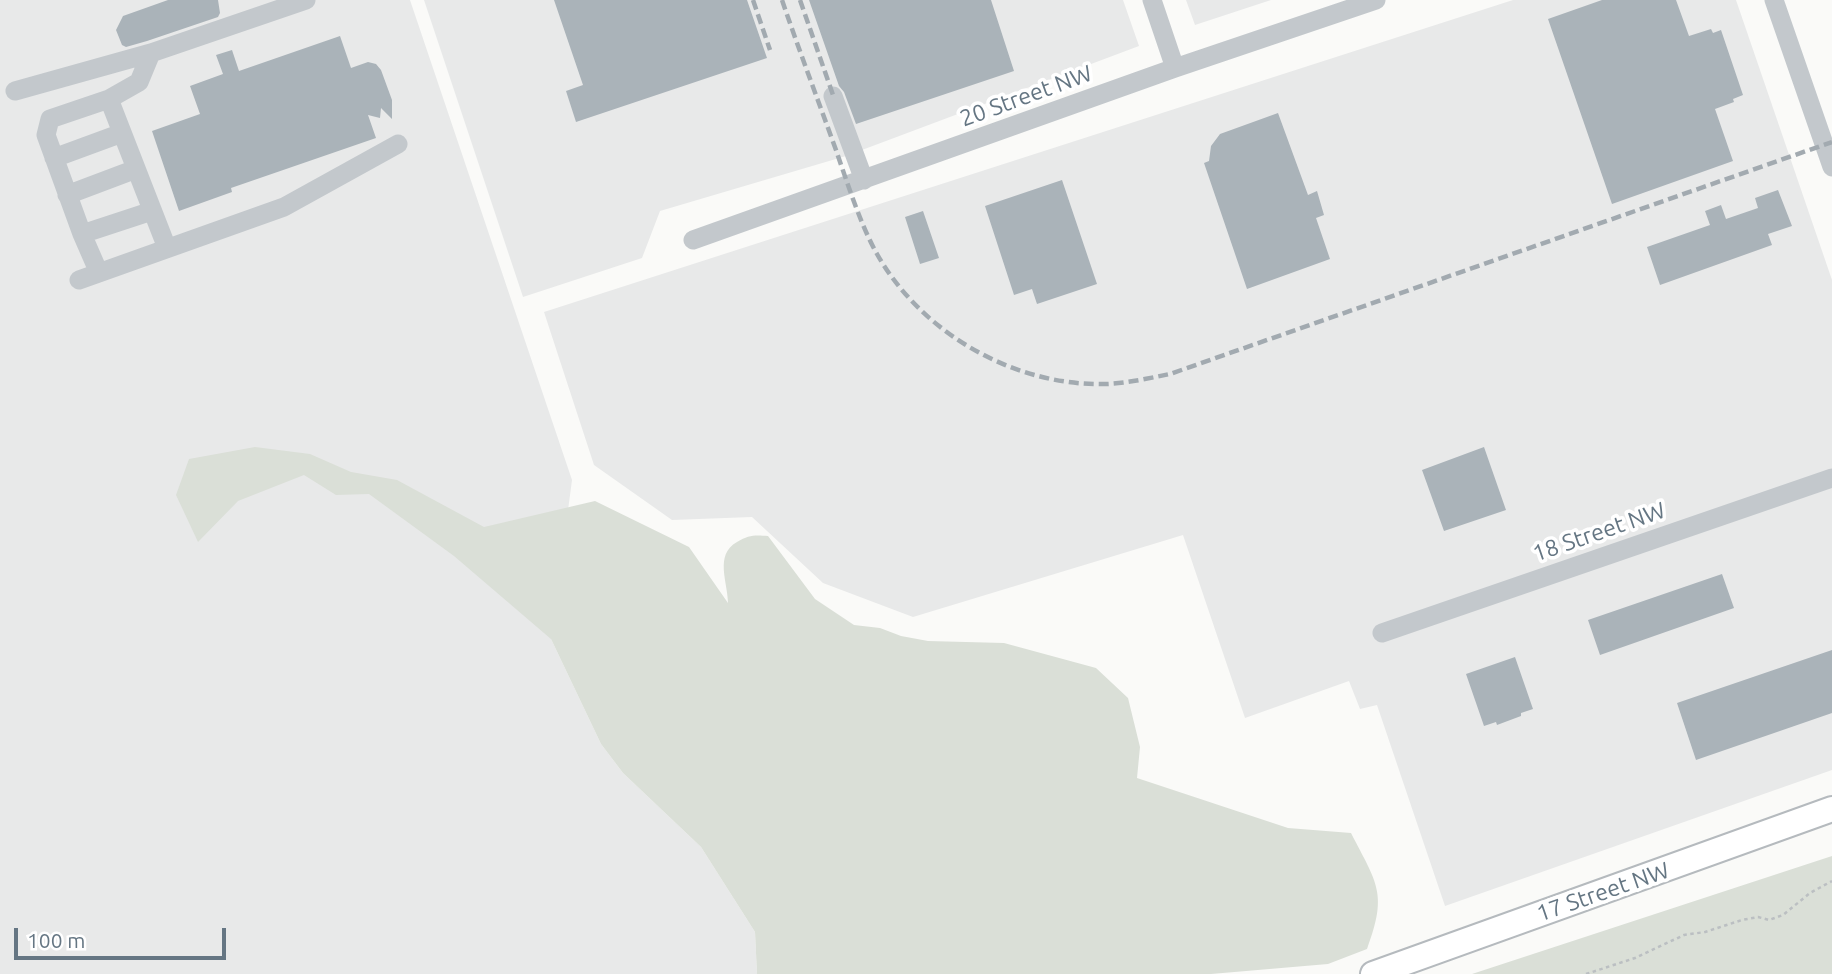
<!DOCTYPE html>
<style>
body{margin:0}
#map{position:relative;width:1832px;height:974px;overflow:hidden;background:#fafaf8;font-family:Ubuntu,sans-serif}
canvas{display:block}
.scale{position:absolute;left:14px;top:928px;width:212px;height:32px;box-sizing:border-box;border:4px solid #657683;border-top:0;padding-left:9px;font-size:21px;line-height:24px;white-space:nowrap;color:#657683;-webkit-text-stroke:5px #fff;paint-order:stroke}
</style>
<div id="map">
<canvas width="1832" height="974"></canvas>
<div class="scale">100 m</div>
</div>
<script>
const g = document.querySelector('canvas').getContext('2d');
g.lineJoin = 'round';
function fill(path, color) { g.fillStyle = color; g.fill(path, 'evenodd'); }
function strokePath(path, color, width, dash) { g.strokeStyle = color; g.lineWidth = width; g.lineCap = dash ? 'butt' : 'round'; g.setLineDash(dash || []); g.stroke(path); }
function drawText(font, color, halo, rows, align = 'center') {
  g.font = font + ' Ubuntu,sans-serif'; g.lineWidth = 7; g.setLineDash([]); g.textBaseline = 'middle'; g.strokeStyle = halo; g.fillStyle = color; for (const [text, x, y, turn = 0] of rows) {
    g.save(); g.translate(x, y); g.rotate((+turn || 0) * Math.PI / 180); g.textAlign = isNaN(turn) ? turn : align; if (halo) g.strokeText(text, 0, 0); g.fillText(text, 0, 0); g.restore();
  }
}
fill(new Path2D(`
 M0,0h410l162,480 -21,159 50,105 22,29 78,74 54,85 2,42h-757z
 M424,0h699l16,46 -293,110 -186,55 -18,47 -119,39z
 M1186,0h85l-76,25z
 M1513,0h223l96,280v490l-387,136 -68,-201 -17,4 -11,-28 -104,37 -62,-183 -270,82 -90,-34 -71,-66 -80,3 -78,-55 -50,-153z`), '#e8e9e9');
fill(new Path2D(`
 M255,447l55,7 41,18 46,8 87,47 111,-26 94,46 39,56c0,-21 -14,-48 9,-61 12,-7 17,-7 31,-6l47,63 39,26 26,3 21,8 27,5 76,2 92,25 32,30 12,49 -3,31 151,50 63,5c26,51 37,60 16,116l-39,15 -117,10h-454l-2,-42 -54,-85 -78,-74 -22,-29 -50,-105 -97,-83 -85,-62 -33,1 -32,-20 -66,26 -40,41 -22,-47 13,-36z
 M1832,856v118h-360z`), '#dadfd7');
fill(new Path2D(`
 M168,0h50l2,13 -2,4 -71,24 -21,6 -4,-2 -6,-15 7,-14z
 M554,0h193l20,58 -191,64 -10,-31 17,-6z
 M809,0h182l23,71 -158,53 -12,-32 -5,-6z
 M1602,0h74l13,36 22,-7 2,4 8,-3 22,65 -10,4 1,3 -19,7 18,52 -121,43 -64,-185z
 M340,36l11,32 17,-6 8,2 5,6 11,30v19l-11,-11 -1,10 -12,-3 8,23 -145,50 1,4 -53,19 -27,-80 48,-17 -10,-28 33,-12 -7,-19 16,-5 7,21z
 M1278,113l30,82 9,-4 7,24 -8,3 14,41 -83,30 -43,-126 5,-2 2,-15 9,-12z
 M1062,180l35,104 -60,20 -5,-15 -18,6 -29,-89z
 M1778,190l14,36 -24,8 4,11 -112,40 -13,-38 63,-22 -5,-14 16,-6 5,14 32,-11 -3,-10z
 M923,211l16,47 -19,6 -15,-47z
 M1484,447l22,63 -62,21 -22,-61z
 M1722,574l12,34 -134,47 -12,-35z
 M1832,650v63l-136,47 -19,-57z
 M1515,657l18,52 -12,4v3l-24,9 -1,-3 -12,4 -18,-52z`), '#aab3b9');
const major = new Path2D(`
 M1373,974l459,-165`);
strokePath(major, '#b5babe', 28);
strokePath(new Path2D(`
 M1586,974l49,-16 49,-23 21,-3 37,-12 16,-3 11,3 14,-5 27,-22 22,-12`), '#bbbfc2', 2.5, [3.5, 3.5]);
strokePath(new Path2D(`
 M1152,0l23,68
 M1774,0l58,167
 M151,53l155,-53
 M15,91l136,-38 -12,29 -30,17 58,149
 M833,96l31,84
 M54,158l68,-25
 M67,195l69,-26
 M82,234l-36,-99 4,-16 59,-20
 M693,240l482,-172 201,-68
 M99,273l-17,-39 70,-23
 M79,280l205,-73 114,-63
 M1382,633l450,-155`), '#c3c8cc', 19);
strokePath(major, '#fff', 24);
strokePath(new Path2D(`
 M753,0l17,50
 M782,0c17,50 36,100 54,150 11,32 25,76 41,104 45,80 139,133 230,130 21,-1 43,-6 63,-10l662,-232
 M800,0l33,95`), '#a2aab0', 4.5, [10, 5]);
drawText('23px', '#657683', '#fff', [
 ["20 Street NW",1026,96,-20],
 ["18 Street NW",1599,532,-19],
 ["17 Street NW",1603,892,-19]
]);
</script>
